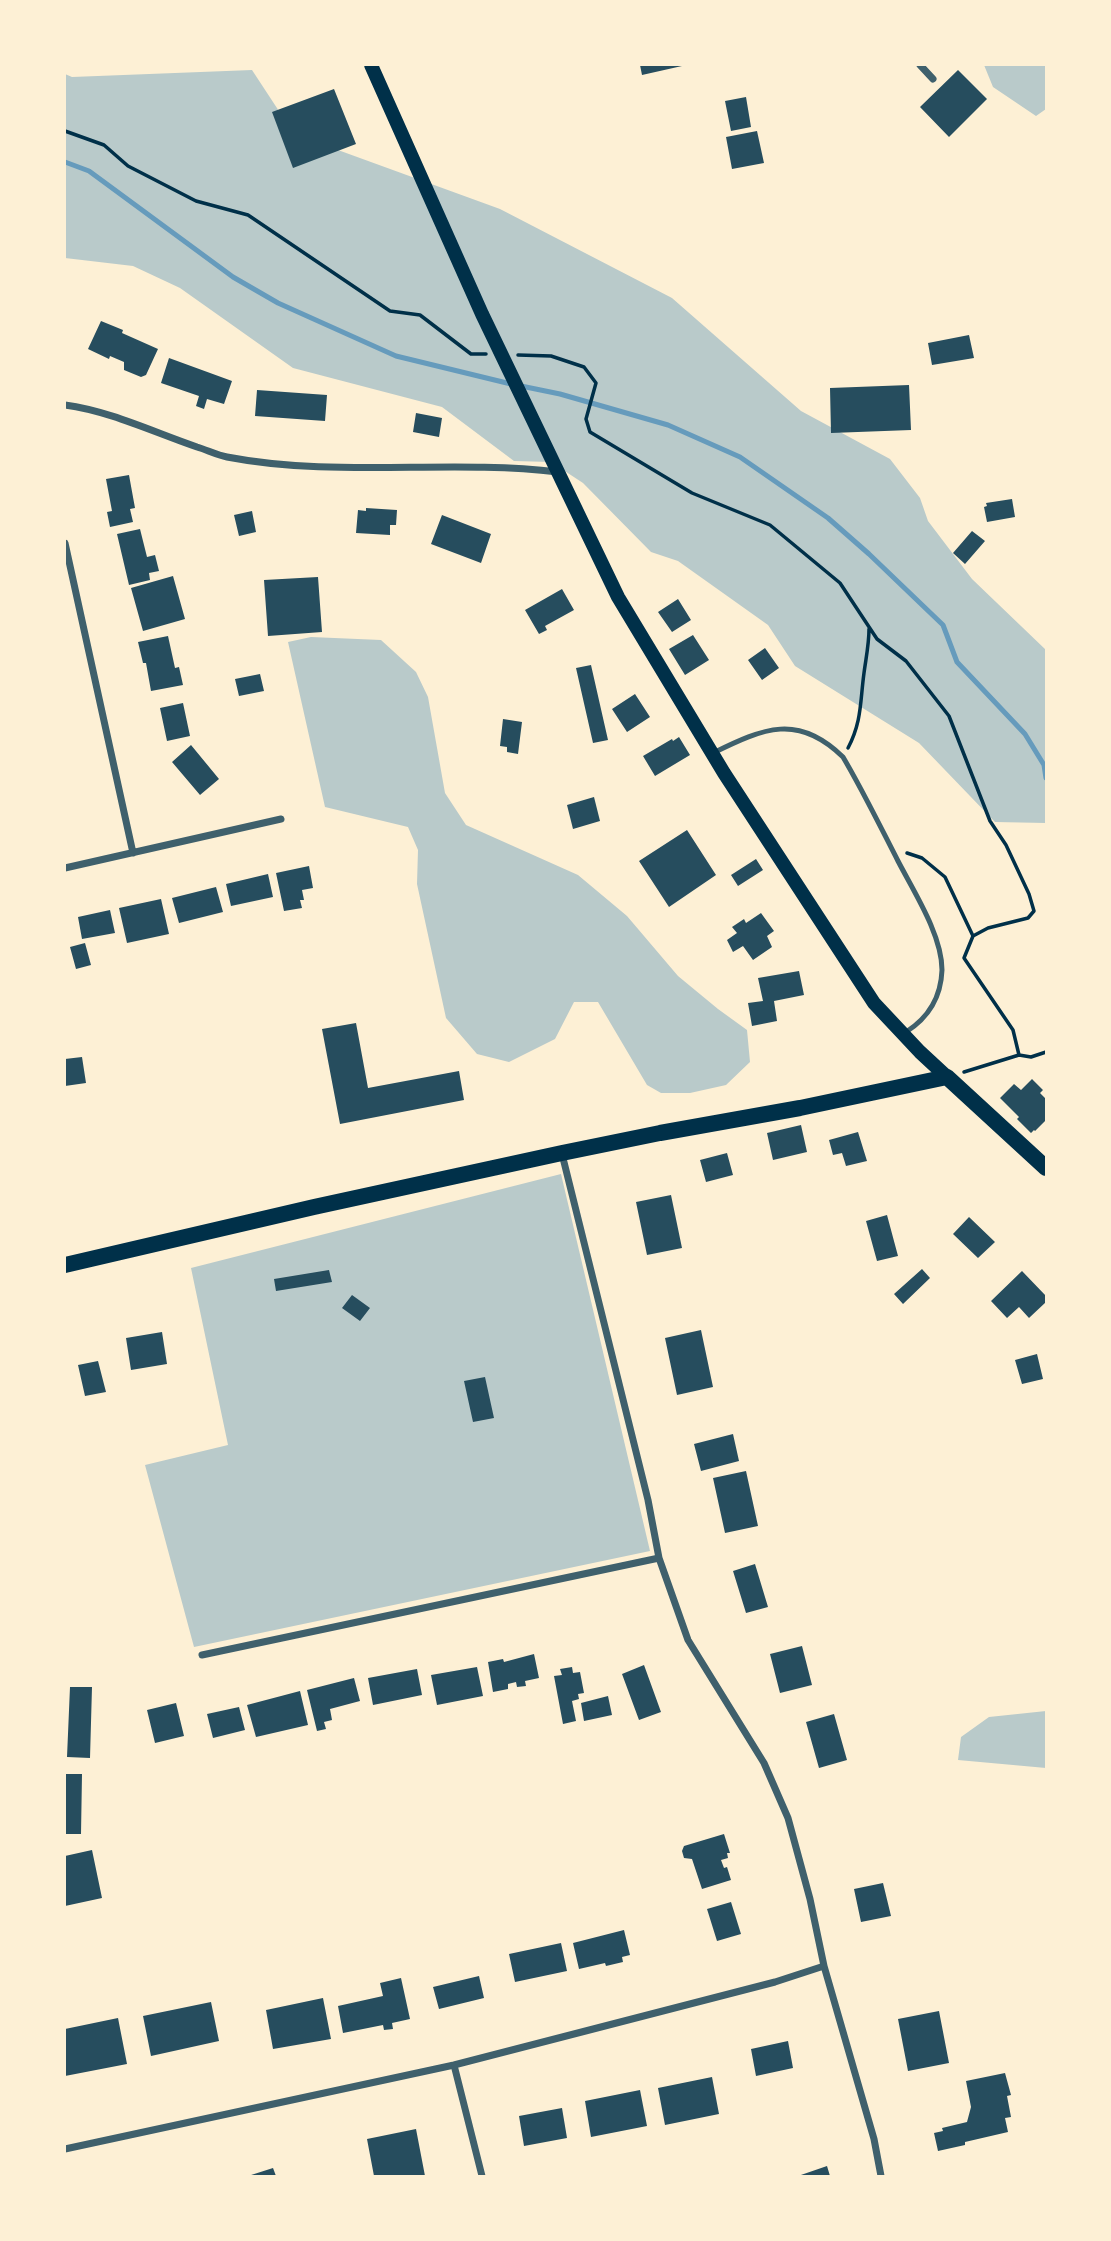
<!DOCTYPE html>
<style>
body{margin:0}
#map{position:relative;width:1111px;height:2241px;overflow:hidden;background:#fdf0d5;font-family:Montserrat,sans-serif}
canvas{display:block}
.frame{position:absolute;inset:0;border:66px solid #fdf0d5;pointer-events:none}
</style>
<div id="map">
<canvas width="1111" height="2241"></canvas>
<div class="frame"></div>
</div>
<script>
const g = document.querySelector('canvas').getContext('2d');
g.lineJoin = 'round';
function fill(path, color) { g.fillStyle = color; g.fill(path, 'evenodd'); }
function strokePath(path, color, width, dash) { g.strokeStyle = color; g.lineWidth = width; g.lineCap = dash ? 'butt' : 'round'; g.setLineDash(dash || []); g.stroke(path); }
fill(new Path2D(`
 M984,65h62v44l-10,7 -43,-29z
 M252,70l42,64 206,75 172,89 129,113 89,48 30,39 8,23 44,58 74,71v173l-51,-1 -76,-79 -124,-77 -27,-41 -90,-64 -27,-9 -68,-69 -32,-21 -37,-1 -72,-54 -149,-39 -113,-80 -47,-22 -68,-8v-184l7,3z
 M311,637l70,3 35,32 12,25 17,96 21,32 112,50 49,41 51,60 40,33 29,21 3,32 -24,23 -36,8h-29l-14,-8 -49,-83h-24l-19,37 -46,23 -32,-8 -31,-36 -29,-134 1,-34 -10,-23 -83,-20 -37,-165z
 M561,1174l89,377 -456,96 -49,-182 83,-20 -37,-177z
 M1046,1711v57l-88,-8 3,-23 28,-20z`), '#b9caca');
strokePath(new Path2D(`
 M65,162l24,9 144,106 45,26 118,53 115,28
 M521,386l39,8 108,31 72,32 88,61 41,36 74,71 14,37 68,72 19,31 2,13`), '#669bbc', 5);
fill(new Path2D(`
 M640,65h42v1l-40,9z
 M958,70l29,29 -38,38 -29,-30z
 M334,89l22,55 -63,24 -21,-56z
 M746,97l5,30 -20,4 -6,-30z
 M757,131l7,32 -32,6 -6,-32z
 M101,321l22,9 -1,3 36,16 -12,26 -5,2 -17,-7v-8l-14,-6 -1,3 -21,-10z
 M969,335l5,23 -42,7 -4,-22z
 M169,358l63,23 -8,23 -17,-5 -3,10 -8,-3 3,-10 -38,-13z
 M909,385l2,45 -80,3 -1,-45z
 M257,390l70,5 -2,26 -70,-5z
 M416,413l26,5 -3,19 -26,-5z
 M129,475l6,33 -5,1 3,13 -23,5 -3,-15 5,-1 -6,-32z
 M1012,499l3,18 -28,5 -3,-15 3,-1 -1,-3z
 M366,508l31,2 -1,15h-6v10l-34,-2 2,-23 8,1z
 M252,511l4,21 -17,4 -5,-21z
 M442,515l49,19 -10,29 -50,-19z
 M140,529l7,28 8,-2 4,16 -10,2 1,7 -21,5 -12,-51z
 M972,531l13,10 -20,23 -12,-11z
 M173,576l12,43 -42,12 -12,-43z
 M318,577l4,55 -54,4 -4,-56z
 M562,589l12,21 -29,16 2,4 -8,4 -14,-24z
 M678,599l13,21 -19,12 -14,-20z
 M693,635l16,25 -24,15 -16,-26z
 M168,636l7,32 4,-1 4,18 -32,6 -5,-28h-3l-5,-21z
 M765,648l14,20 -17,12 -14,-20z
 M591,665l17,75 -15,3 -17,-75z
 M260,674l4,17 -25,5 -4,-17z
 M635,694l15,23 -23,15 -15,-23z
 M183,703l7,33 -23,5 -7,-33z
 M503,719l19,3 -4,32 -11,-2v-5l-7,-1z
 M679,737l11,18 -35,21 -12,-20 29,-17 1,2z
 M191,745l28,34 -19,16 -28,-33z
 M594,797l6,24 -27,8 -6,-24z
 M687,830l29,45 -47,32 -30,-46z
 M756,859l7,11 -25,16 -7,-11z
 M309,866l4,22 -11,2 2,10h-4l2,8 -18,3 -8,-38z
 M268,874l5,23 -42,9 -5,-22z
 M216,887l7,25 -44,11 -7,-25z
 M161,899l8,35 -42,9 -8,-35z
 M110,910l5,23 -33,6 -4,-22z
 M761,913l13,18 -7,5 5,11 -19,13 -10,-14 -10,6 -6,-12 10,-7 -5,-6 12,-8 2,4z
 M85,943l6,22 -15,4 -6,-22z
 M799,971l5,24 -30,6 3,20 -25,5 -4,-23 15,-2 -5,-23z
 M356,1023l12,65 91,-17 5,29 -124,24 -18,-95z
 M82,1057l4,26 -21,3v-27z
 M1032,1079l11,11 -3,3 6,6v21l-11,11 -1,-1 -3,3 -14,-14 2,-2 -19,-19 14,-14 7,6z
 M801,1125l6,27 -34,8 -6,-27z
 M858,1132l9,29 -21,5 -4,-13 -9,2 -4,-15z
 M727,1153l6,22 -27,7 -6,-22z
 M671,1195l11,53 -35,7 -11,-53z
 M887,1215l11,41 -21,5 -11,-40z
 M969,1217l26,25 -17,16 -25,-24z
 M922,1269l8,9 -27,26 -9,-10z
 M329,1270l3,12 -56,9 -2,-12z
 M1022,1271l24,25v6l-17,16 -10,-11 -12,11 -16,-17z
 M352,1295l18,13 -10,13 -18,-13z
 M701,1330l12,57 -36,8 -12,-57z
 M162,1332l5,32 -36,6 -5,-32z
 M1037,1354l6,25 -21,5 -7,-24z
 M98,1361l8,31 -21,4 -7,-31z
 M485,1377l9,41 -21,4 -9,-41z
 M733,1434l6,27 -38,10 -7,-27z
 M746,1471l12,55 -33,7 -12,-55z
 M755,1564l13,43 -22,6 -13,-42z
 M802,1646l10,39 -32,8 -10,-39z
 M534,1654l5,24 -14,3 1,5 -9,1 -1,-5 -8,2v5l-15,3 -5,-30 15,-3 1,3z
 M644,1665l17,47 -22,8 -17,-46z
 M477,1667l6,29 -46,9 -6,-30z
 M572,1667l1,6 7,-1 4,21 -6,1 1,5 -7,2 4,20 -13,3 -9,-48 8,-1 -2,-6z
 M417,1669l5,26 -49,10 -5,-27z
 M354,1678l6,23 -30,8 2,11 -8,2 2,7 -9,2 -10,-41z
 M70,1687h22l-2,71 -23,-1z
 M300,1691l8,34 -52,12 -9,-32z
 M608,1696l4,19 -28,6 -3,-18z
 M176,1703l8,33 -29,7 -8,-33z
 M239,1707l6,23 -32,8 -6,-24z
 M834,1714l13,46 -28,8 -13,-46z
 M65,1774h17l-1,60h-16z
 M724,1834l6,19h-3l1,5 -7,2 3,8 3,-1 4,13 -29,9 -10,-30 -8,-1 -2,-7 2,-5z
 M92,1850l10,48 -37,8v-50z
 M883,1883l8,33 -30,6 -7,-33z
 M731,1902l10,32 -24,7 -10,-32z
 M624,1930l6,25 -8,2 1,5 -17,4 -1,-3 -26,6 -6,-26z
 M561,1943l6,28 -52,11 -6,-28z
 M479,1976l5,22 -45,11 -6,-22z
 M401,1978l9,41 -18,4 1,6 -9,1 -1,-5 -40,8 -5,-27 45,-10 -3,-13z
 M323,1998l8,41 -58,10 -7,-39z
 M211,2002l8,39 -68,15 -8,-40z
 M939,2011l10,52 -41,8 -10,-52z
 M118,2018l9,46 -62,12v-47z
 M788,2041l5,27 -37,8 -5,-27z
 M1005,2073l6,22 -4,1 4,21 -6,1 3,14 -43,10v3l-27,6 -4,-18 9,-2 -1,-3 25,-6 4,-15 -5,-26z
 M712,2077l7,37 -54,11 -7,-37z
 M640,2090l7,36 -56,11 -6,-36z
 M562,2108l5,30 -43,8 -5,-30z
 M416,2129l9,47h-51l-7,-37z
 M827,2166l3,10h-32z
 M273,2168l3,8h-28z`), '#264d5e');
strokePath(new Path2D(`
 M65,131l39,14 24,21 68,35 52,14 142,96 30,4 51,39h15
 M518,355l33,1 33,11 12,16 -10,36 4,13 102,61 78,32 70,58 37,56 29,22 43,55 41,105 16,24 23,49 5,17 -6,7 -40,10 -15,8
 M848,748c14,-27 12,-46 16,-75 2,-15 5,-29 5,-44
 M907,853l15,5 23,19 28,59 -9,22 49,72 6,25 12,2 15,-5
 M964,1072l55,-17`), '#003049', 3.5);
strokePath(new Path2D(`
 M713,753c51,-25 85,-40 130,4 20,34 37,69 55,104 16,31 44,74 44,109 -1,27 -14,48 -36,62`), '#3f606c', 5);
strokePath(new Path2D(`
 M920,65l13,14
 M65,405c45,6 88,27 132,42 10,3 20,8 30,10 109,21 221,2 331,15
 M65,543l68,310
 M65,868l216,-49
 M562,1154l86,346 11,58 29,82 76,123 24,55 22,81 14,67 50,173 7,37
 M202,1655l457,-97
 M454,2065l28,111
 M65,2149l389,-84 321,-83 49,-16`), '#3f606c', 7);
strokePath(new Path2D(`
 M371,65l111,249 136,283 106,176 150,230 46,49 27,25`), '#003049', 14);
strokePath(new Path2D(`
 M65,1265l249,-58 248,-54 98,-20 140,-25 147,-31 99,91`), '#003049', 16);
</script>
